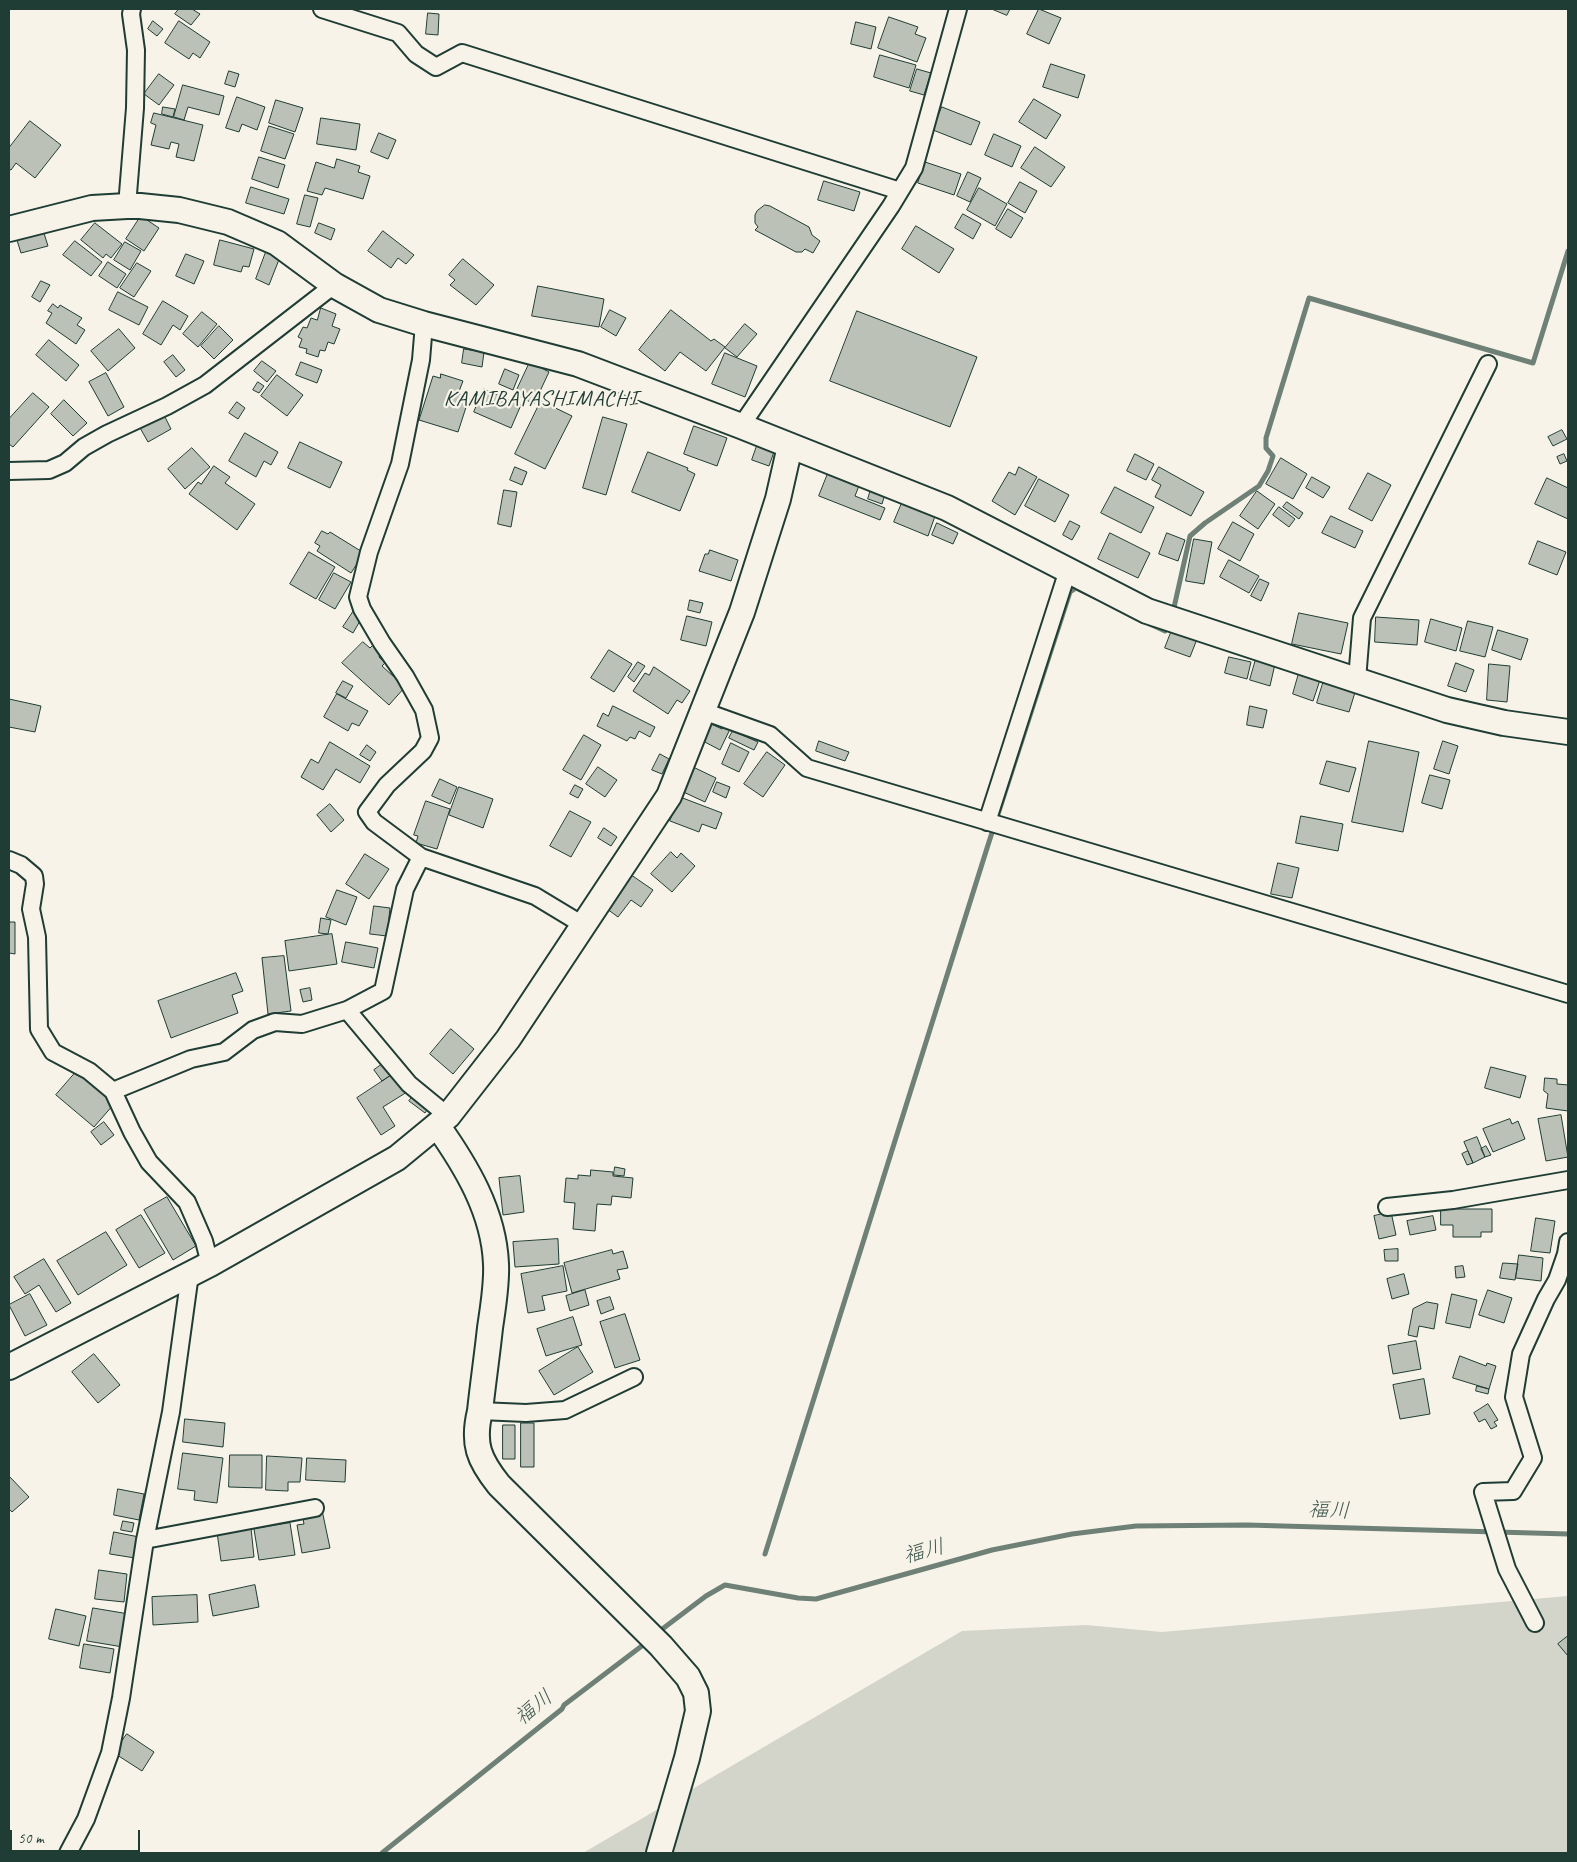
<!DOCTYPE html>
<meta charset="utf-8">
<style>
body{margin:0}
#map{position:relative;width:1577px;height:1862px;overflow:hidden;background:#f7f3e8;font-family:Caveat,sans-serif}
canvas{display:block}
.frame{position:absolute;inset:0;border:10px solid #1f3d34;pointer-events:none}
.scale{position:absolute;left:10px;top:1830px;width:130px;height:22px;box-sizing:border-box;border:2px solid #1f3d34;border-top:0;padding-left:6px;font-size:15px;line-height:18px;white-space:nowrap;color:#1f3d34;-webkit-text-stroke:4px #f7f3e8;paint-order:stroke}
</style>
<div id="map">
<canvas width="1577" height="1862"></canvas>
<div class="frame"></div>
<div class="scale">50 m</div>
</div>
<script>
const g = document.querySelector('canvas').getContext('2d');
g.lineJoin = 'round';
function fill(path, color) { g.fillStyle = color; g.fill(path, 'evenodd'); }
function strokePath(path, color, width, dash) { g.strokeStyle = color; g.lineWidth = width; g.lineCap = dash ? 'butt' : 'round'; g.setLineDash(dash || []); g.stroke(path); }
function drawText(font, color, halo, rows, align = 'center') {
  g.font = font + ' Caveat,"Klee One",sans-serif'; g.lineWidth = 4.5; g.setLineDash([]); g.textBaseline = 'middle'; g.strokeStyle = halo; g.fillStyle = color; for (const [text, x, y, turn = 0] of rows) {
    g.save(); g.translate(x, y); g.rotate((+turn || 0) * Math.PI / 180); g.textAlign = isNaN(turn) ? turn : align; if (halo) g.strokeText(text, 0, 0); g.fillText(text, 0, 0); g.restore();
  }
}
fill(new Path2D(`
 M1568,1596v257h-985l379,-222 124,-6 76,7z`), '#d3d5ca');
strokePath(new Path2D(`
 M1173,612l17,-76 15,-13 54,-37 9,-15 5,-15 -7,-8v-10l43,-140 224,65 35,-112
 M1150,624l15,7 3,-7
 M765,1554l223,-709 82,-253 6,-4 19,9
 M657,1633l49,-37 19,-11 73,13 18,1 176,-49 80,-16 64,-8 111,-1 321,9
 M382,1853l180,-144 2,-4 83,-63`), '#6f8077', 5);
const building = new Path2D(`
 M179,9h13l8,5 -9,11 -16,-11z
 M992,9h18l-3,6z
 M1039,9l22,9 -12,26 -22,-10z
 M428,13l11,1 -1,21 -12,-1z
 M889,17l29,10 -3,7 11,4 -9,24 -39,-14z
 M153,21l10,8 -6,7 -9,-7z
 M179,21l31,21 -10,16 -7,-5 -4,6 -24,-16z
 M856,22l20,5 -5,22 -20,-5z
 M880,55l36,10 -7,23 -35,-11z
 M1051,64l34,11 -7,23 -35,-11z
 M917,69l14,4 -7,22 -14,-4z
 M229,71l10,3 -4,13 -10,-3z
 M159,74l15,11 -15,20 -15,-11z
 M183,85l41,11 -5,19 -31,-8 -4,13 -10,-3z
 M237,97l28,10 -8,23 -15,-6 -3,8 -13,-4z
 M1034,99l27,16 -15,24 -27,-17z
 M276,100l27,8 -8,24 -26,-9z
 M163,107l12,2 -2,8 -11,-3z
 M942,107l38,15 -9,23 -38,-15z
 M154,113l49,12 -9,36 -18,-4 3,-13 -8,-2 -2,7 -18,-4 5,-20 -5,-2z
 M321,118l39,6 -4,26 -39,-6z
 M30,121l31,24 -26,33 -19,-15 -5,7 -2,-1v-21z
 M269,126l25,8 -9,25 -24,-8z
 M379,133l17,7 -8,19 -17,-7z
 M994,134l27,12 -9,21 -27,-12z
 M1035,147l30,20 -14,20 -30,-19z
 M259,157l26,8 -7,23 -26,-9z
 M337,159l23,7 -2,6 12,4 -7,23 -38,-11 -3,7 -15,-4 9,-29 18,6z
 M925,162l36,12 -7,21 -36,-12z
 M968,172l13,6 -11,24 -13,-6z
 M824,181l36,11 -6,19 -36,-11z
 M1020,182l17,9 -12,22 -17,-10z
 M251,187l38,12 -5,15 -38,-11z
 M979,188l28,16 -12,22 -28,-16z
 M305,195l13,3 -8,29 -13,-3z
 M765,205l5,1 39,21 3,8 8,6 -7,12 -8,-4 -3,3h-6l-41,-22 3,-3 -3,-4v-8l2,-4z
 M1008,209l15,9 -12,20 -15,-9z
 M963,214l18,10 -8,15 -18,-11z
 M141,216l18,12 -15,23 -18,-12z
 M95,223l27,21 -11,14 -5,-4 -3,4 -22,-18z
 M319,223l16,6 -4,11 -16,-7z
 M916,226l38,23 -15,24 -37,-24z
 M43,230l5,16 -27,7 -5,-16z
 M383,231l31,24 -8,9 -8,-6 -7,10 -23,-17z
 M220,240l34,9 -5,18 -6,-1 -2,6 -27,-7z
 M75,241l27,21 -11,14 -28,-21z
 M125,242l16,9 -11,19 -16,-10z
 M266,252l14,5 -11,28 -13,-6z
 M186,254l18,7 -10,23 -18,-8z
 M463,259l31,26 -18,20 -26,-20 5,-5 -6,-5z
 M108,262l18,12 -9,14 -18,-12z
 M137,263l14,8 -17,26 -14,-9z
 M41,281l9,4 -10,17 -8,-5z
 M538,286l66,13 -5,28 -67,-11z
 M118,292l30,15 -9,18 -30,-15z
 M163,301l25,15 -8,14 -7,-5 -12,20 -18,-11z
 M53,304l5,4 2,-3 22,13 -5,7 8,5 -9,14 -30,-21 6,-10 -4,-2z
 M321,308l15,6 -4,12 8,3 -6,15 -6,-2 -3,9 -5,-1 -2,7 -12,-4 1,-4 -8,-2 3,-8 -4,-2 5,-10 4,1 4,-10 6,2z
 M610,310l16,8 -10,18 -15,-9z
 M671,310l40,31 3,-2 11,8 -19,24 -26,-19 -15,19 -26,-21z
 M857,311l120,46 -27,70 -120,-46z
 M202,312l15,12 -19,23 -15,-13z
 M745,324l12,10 -20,23 -12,-9z
 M219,326l14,14 -19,19 -13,-13z
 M119,329l16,19 -27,23 -17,-20z
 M49,340l30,25 -13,16 -30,-26z
 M464,349l20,3 -2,15 -20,-4z
 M725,353l32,13 -12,31 -33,-13z
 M173,355l12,15 -9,7 -12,-15z
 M262,361l14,10 -9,11 -13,-11z
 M301,362l21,8 -5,13 -21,-8z
 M530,362l19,10 -15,32 -19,-10z
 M505,369l14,6 -6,15 -14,-6z
 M106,373l18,34 -16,9 -19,-34z
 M441,374l22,7 -5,13 11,4 -11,34 -39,-12 14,-44 7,2z
 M277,375l26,20 -16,21 -26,-20z
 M258,382l6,4 -5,7 -6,-3z
 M484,389l37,16 -10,23 -37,-16z
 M33,393l16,14 -36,40 -4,-3v-25z
 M64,400l23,23 -14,13 -22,-22z
 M541,401l31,15 -27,53 -30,-15z
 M237,402l8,6 -7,11 -9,-6z
 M163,413l8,16 -23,13 -9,-16z
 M603,417l24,7 -21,71 -23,-7z
 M694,426l33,12 -10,28 -33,-12z
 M1562,430l5,9 -14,7 -5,-9z
 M245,433l33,19 -7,13 -7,-4 -8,16 -27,-16z
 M300,442l42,20 -12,26 -42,-20z
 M758,443l17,6 -6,17 -17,-6z
 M192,448l18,19 -25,22 -17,-20z
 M648,452l40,16 -1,2 8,4 -15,37 -48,-19z
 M1135,454l19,10 -8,16 -19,-9z
 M1564,454l3,7 -7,3 -3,-7z
 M1281,458l26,16 -14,25 -27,-15z
 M214,466l16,11 -5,6 30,21 -18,26 -48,-36 9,-12 3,2z
 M515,467l12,5 -5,13 -12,-5z
 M1019,467l18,10 -22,38 -23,-14 17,-29 6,3z
 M1159,467l45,25 -13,24 -36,-19 6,-12 -9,-5z
 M829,471l31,12 -5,13 30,12 -5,12 -61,-24z
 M1368,473l23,12 -19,36 -23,-12z
 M1312,477l18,10 -7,11 -17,-10z
 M1547,478l21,10v31l-33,-15z
 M1039,479l30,16 -14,27 -30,-16z
 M872,486l14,5 -4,13 -14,-5z
 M1115,487l39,20 -13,26 -40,-20z
 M504,490l13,2 -6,35 -13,-3z
 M1257,491l18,13 -17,25 -18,-13z
 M1287,502l16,11 -4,6 -16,-12z
 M902,503l33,13 -7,20 -34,-14z
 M1279,507l16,12 -6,8 -16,-12z
 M1331,516l32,15 -8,17 -33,-15z
 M1070,521l10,5 -8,14 -9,-5z
 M1233,522l21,12 -14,27 -22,-12z
 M937,523l21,10 -5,11 -21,-9z
 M322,531l6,3 2,-2 34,21 -13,20 -34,-22 3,-5 -5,-3z
 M1110,533l40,20 -12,25 -40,-19z
 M1167,533l18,7 -7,21 -19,-7z
 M1194,539l18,3 -8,42 -18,-3z
 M1538,541l28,11 -9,23 -28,-11z
 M710,550l28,10 -7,21 -32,-10 6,-17h3z
 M309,552l26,15 -19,32 -26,-15z
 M1229,560l30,16 -10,17 -29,-16z
 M334,573l17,9 -16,27 -16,-9z
 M1260,579l9,4 -8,18 -10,-5z
 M690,600l13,3 -3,10 -12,-3z
 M355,609l9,5 -11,19 -10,-6z
 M1299,613l49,10 -7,31 -49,-10z
 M687,616l25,6 -6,24 -25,-6z
 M1376,617l43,3 -2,25 -42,-3z
 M1431,619l31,9 -6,23 -31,-9z
 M1468,621l25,6 -8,30 -25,-6z
 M1172,630l25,9 -7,18 -25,-9z
 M1498,630l30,9 -7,21 -29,-10z
 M363,642l7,6 3,-3 8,8 -2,4 6,6 -3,3 23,21 -16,18 -47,-42z
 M609,650l23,14 -18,28 -23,-14z
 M1229,657l22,5 -4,17 -22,-6z
 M1256,659l19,5 -5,22 -20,-6z
 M638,662l7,4 -11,16 -6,-5z
 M1456,663l18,7 -8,22 -18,-6z
 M1489,664l21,2 -3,36 -20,-2z
 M654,667l36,24 -8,12 -5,-3 -9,14 -35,-23 12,-18 4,2z
 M1299,673l21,7 -7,21 -20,-7z
 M1324,680l32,9 -7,23 -32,-9z
 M343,681l10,5 -7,12 -10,-5z
 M337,694l31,17 -9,15 -7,-3 -4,8 -24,-14z
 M9,699l32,7 -6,26 -26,-5z
 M613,706l42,21 -5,10 -11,-6 -4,8 -5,-2 -3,4 -30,-15 6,-13 5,3z
 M1250,706l17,4 -4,18 -16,-3z
 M709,723l13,6 2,-5 7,3 -11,23 -19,-10z
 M733,731l25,11 -4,8 -25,-12z
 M584,735l17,10 -20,35 -18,-10z
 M819,741l30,11 -4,9 -29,-10z
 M1369,741l50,11 -16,80 -51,-10z
 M1443,741l15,5 -9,28 -15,-5z
 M330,742l40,24 -10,17 -24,-14 -13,21 -22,-13 10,-18 7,4z
 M731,743l18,9 -10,20 -17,-8z
 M367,745l9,7 -6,9 -10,-6z
 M767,752l18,13 -22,32 -19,-13z
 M660,754l9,5 -7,15 -10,-4z
 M1327,761l29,7 -7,24 -29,-8z
 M691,766l25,12 -11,24 -26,-12z
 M598,767l19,13 -12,17 -19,-13z
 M1430,775l20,5 -8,29 -20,-6z
 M440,779l17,8 -7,17 -18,-8z
 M717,782l13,5 -4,11 -13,-6z
 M575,785l8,4 -5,9 -8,-4z
 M459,787l34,12 -10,29 -34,-13z
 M680,797l42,16 -6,16 -14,-5 -3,8 -29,-11z
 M426,801l24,8 -13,40 -21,-6 2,-7 -4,-1z
 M330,804l14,16 -13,12 -14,-17z
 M570,811l21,11 -20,35 -21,-11z
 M1301,816l42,8 -5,27 -42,-8z
 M604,828l13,9 -6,9 -13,-8z
 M671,852l6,6 4,-5 14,13 -23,26 -21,-18z
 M365,854l24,15 -20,30 -23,-15z
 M1278,863l21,5 -7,30 -21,-4z
 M627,872l26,18 -12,17 -10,-7 -13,17 -15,-11z
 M337,890l20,7 -11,28 -20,-8z
 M374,906l16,2 -3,28 -17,-2z
 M321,918l10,2 -3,14 -9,-1z
 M9,922h6v32l-6,-1z
 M332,934l5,30 -48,7 -4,-30z
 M346,942l32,6 -4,20 -32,-6z
 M284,956l7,55 -23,3 -6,-56z
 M236,973l7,18 -11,4 6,18 -67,25 -13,-37z
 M310,988l2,12 -9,2 -3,-12z
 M451,1029l23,20 -21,25 -23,-20z
 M387,1061l8,11 -13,9 -8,-11z
 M1491,1067l35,9 -6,22 -35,-10z
 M76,1072l38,32 -20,23 -38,-32z
 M395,1073l12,19 -24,15 12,19 -14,9 -24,-37z
 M1545,1078l12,1v5l11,1v26l-22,-3 2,-14 -4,-3z
 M415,1094l15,11 -5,8 -16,-12z
 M1561,1115l7,42 -22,4 -8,-42z
 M1510,1119l2,5 6,-3 7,18 -32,13 -10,-23z
 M104,1122l10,13 -13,10 -10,-13z
 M1477,1137l8,20 -12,6 -9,-21z
 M1486,1146l5,9 -6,2 -4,-8z
 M1468,1151l5,12 -6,2 -5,-11z
 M615,1167l10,2 -1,7 -10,-1z
 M591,1170l22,2v4l20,2 -2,20 -19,-2 -1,9 -14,-1 -2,27 -22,-2 2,-26 -11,-1 2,-24 12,1v-4l12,1z
 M520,1176l4,36 -21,3 -4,-37z
 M167,1197l29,49 -23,14 -29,-50z
 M1441,1209h51v23h-11v5h-28v-12h-12z
 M1391,1212l5,23 -17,4 -5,-23z
 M141,1215l24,38 -26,15 -23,-38z
 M1433,1216l3,14 -26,5 -3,-14z
 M1536,1218l19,3 -5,32 -19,-2z
 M106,1232l21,33 -49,30 -21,-34z
 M558,1239l1,25 -44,3 -2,-25z
 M1398,1249v12h-13l-1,-11z
 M612,1250l1,4 10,-3 5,17 -11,2 3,9 -48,14 -8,-30z
 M1519,1255l24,3 -2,23 -25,-3z
 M44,1259l27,44 -15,9 -17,-27 -14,9 -11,-17z
 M1503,1263l15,1 -3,16 -15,-2z
 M563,1266l4,25 -25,5 3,14 -17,3 -7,-39z
 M1463,1266l2,11 -9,1 -1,-11z
 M1404,1274l5,20 -17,5 -5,-20z
 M585,1290l4,15 -19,6 -4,-15z
 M1488,1290l24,8 -8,25 -25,-8z
 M30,1294l17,31 -22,11 -16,-31z
 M1452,1294l25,6 -7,28 -24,-5z
 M610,1297l4,12 -13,5 -4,-13z
 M1427,1302l11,2 -4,25 -15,-3 -2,11 -9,-2 5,-26z
 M625,1314l15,46 -25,8 -15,-46z
 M573,1317l9,28 -36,11 -9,-27z
 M1416,1341l5,28 -28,5 -5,-28z
 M578,1347l15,25 -39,23 -15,-24z
 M94,1354l26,31 -22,18 -26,-31z
 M1460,1356l26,10 1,-3 9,3 -7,23 -36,-11z
 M1424,1379l6,35 -30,5 -7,-34z
 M1477,1386l12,3 -1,5 -12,-3z
 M1488,1404l10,16 -4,2 3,4 -6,3 -6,-10 -6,3 -5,-9z
 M185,1419l40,4 -2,24 -40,-5z
 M521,1423h13v44h-13z
 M503,1425h12v34h-12z
 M183,1453l40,5 -6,45 -23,-3 1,-9 -17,-2z
 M230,1455h32v33l-33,-1z
 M267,1456l35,2 -2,24h-12v9l-22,-1z
 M307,1458l39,2 -1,22 -39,-2z
 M9,1476l20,21 -17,15 -3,-3z
 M118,1489l26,5 -5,26 -25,-5z
 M322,1510l8,38 -28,5 -5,-28 7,-1 -2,-10z
 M123,1521l11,2 -2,9 -11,-2z
 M290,1523l5,32 -36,5 -5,-31z
 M251,1528l3,29 -33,4 -4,-29z
 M114,1532l25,5 -4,21 -25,-4z
 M99,1570l28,4 -3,28 -29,-3z
 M255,1585l4,22 -46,9 -4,-21z
 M197,1595l1,27 -45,3 -1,-28z
 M93,1608l36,6 -6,33 -36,-6z
 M56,1609l30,7 -7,30 -30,-7z
 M1568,1636v20l-10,-12z
 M84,1644l30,5 -4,24 -30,-5z
 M127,1734l27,18 -12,19 -28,-18z`);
fill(building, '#bbc1b6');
strokePath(building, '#1f3d34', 1);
const street = new Path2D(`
 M322,9l76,24 18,21 20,13 26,-14 438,138
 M127,206l8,-98 1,-58 -5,-36 1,-5
 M424,324l-3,36 -21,104 -31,88 -11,45 4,12 20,34 23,33 19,34 6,28 -7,13 -36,34 -20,27 7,10 47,35 114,39 48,29
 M741,426l150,-220 23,-38 44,-159
 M9,471l40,-1 16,-7 19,-16 23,-13 60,-28 38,-21 129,-100
 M1357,680l5,-62 126,-254
 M703,711l67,24 37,33 761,226
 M987,822l81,-252
 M9,860l12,5 13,11 1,8 -4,25 6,28 2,92 14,23 36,19 24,20 19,41 17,30 38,40 17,39 6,23
 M347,1010l62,74 39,32
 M113,1091l78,-32 33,-7 29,-22 22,-8 27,2 45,-14 36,-19 22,-102 16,-32
 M1387,1207l66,-7 115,-20
 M480,1411l46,2 39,-3 69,-33
 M145,1540l170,-32
 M1535,1623l-28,-54 -24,-77 30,-1 20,-33 -19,-61 7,-43 25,-55 11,-19 9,-26 2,-12
 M68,1853l18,-34 24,-66 11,-55 24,-158 26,-128 19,-138`);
const secondary = new Path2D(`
 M9,229l83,-21 35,-2h13l39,4 49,12 49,21 57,42 45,25 45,14 154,40 163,62 206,82 200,103 300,99 57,13 64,9
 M437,1125c29,41 57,87 59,139 1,21 -3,43 -6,64 -3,28 -7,55 -10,83 -8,33 -1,49 19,74l162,161 27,31 8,16 2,18 -11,47 -28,95
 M9,1367l201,-103 187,-106 51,-42 60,-77 161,-243 73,-184 36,-113 12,-53`);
strokePath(street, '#1f3d34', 20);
strokePath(secondary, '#1f3d34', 28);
strokePath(street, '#f7f3e8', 16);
strokePath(secondary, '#f7f3e8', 24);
drawText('italic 21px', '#405950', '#f7f3e8', [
 ["福川",1329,1511,2],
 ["福川",924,1552,-15],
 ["福川",534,1708,-39]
]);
g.letterSpacing = '1px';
drawText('22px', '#1f3d34', '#f7f3e8', [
 ["KAMIBAYASHIMACHI",541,399]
]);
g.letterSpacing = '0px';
</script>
